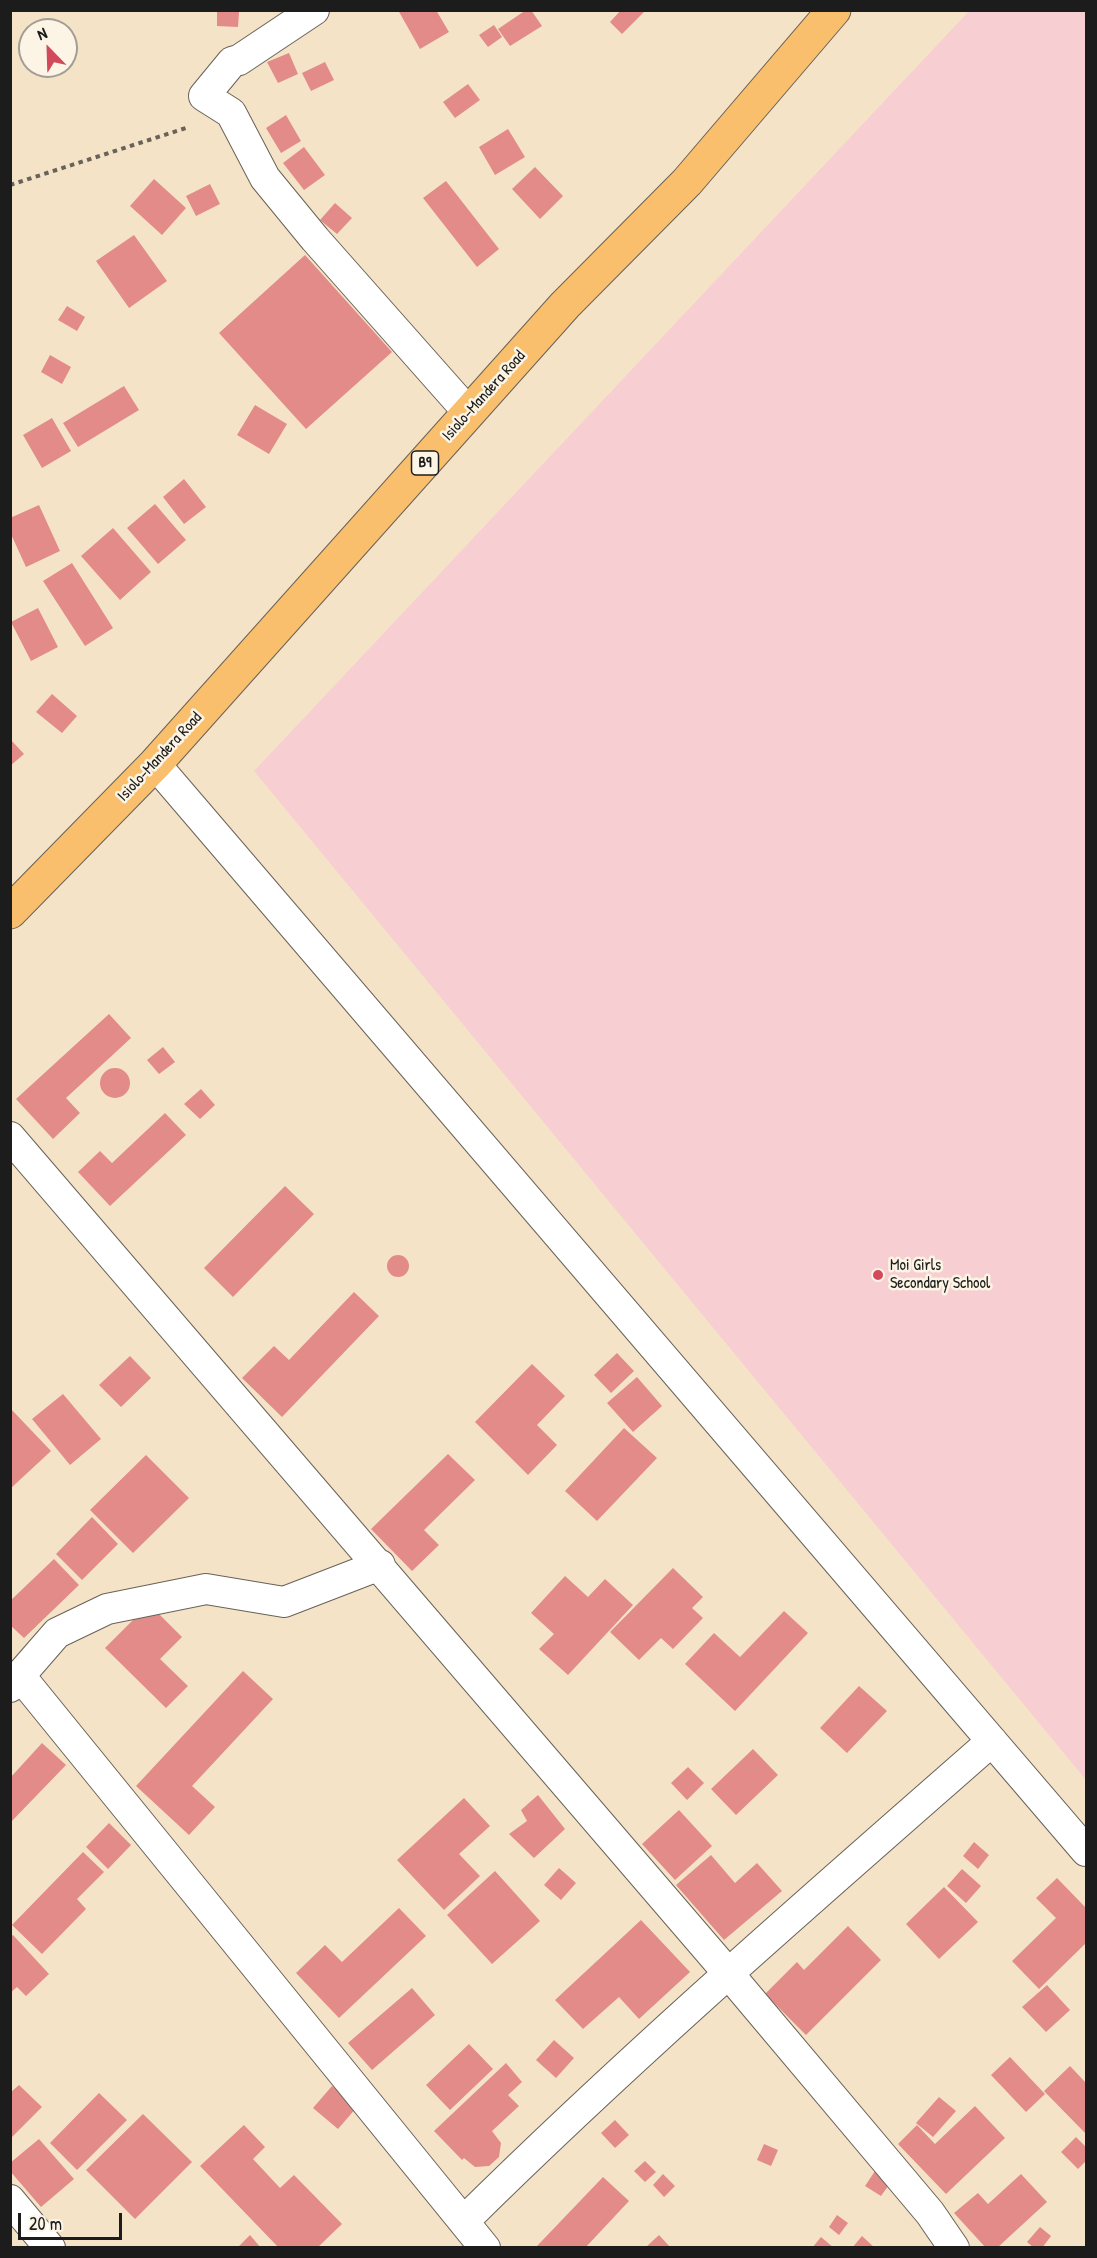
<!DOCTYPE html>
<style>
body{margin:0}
#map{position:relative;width:1097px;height:2258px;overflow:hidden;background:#f5e3c8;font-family:"Patrick Hand",sans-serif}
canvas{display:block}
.frame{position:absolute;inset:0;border:12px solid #1c1c1c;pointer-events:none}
.north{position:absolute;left:18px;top:18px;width:60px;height:60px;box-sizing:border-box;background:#fcf5e5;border:2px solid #a29e95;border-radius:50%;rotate:337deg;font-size:16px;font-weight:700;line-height:24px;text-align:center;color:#1c1c1c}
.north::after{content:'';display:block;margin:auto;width:21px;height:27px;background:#d1495b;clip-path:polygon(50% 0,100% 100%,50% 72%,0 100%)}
.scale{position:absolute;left:18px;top:2213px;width:104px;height:27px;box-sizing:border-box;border:3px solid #1c1c1c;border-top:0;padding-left:8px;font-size:18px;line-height:21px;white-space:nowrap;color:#1c1c1c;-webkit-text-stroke:4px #fcf5e5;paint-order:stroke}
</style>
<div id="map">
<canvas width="1097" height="2258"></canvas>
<div class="frame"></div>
<div class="north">N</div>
<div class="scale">20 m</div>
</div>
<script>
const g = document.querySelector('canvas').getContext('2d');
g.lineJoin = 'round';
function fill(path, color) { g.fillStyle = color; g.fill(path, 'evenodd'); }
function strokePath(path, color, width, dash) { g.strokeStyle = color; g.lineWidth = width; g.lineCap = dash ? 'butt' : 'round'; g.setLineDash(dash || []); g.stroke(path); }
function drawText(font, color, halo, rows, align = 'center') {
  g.font = font + ' "Patrick Hand",sans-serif'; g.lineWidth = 5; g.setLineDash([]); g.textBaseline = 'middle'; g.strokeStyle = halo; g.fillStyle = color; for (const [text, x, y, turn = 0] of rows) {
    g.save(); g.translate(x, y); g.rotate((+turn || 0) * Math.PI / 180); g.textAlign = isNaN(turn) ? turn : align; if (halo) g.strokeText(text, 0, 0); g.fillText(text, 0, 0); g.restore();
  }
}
fill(new Path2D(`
 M970,10l116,1v1769l-832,-1009z`), '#f7cfd3');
fill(new Path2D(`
 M398,10h38l13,22 -29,17z
 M526,10h5l11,16 -32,20 -12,-17z
 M621,10h25l-24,24 -12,-12z
 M217,11l22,1 -1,15 -21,-1z
 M494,25l8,12 -14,10 -9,-12z
 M289,53l9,21 -20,9 -11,-21z
 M325,62l9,18 -23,11 -9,-18z
 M468,84l12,16 -25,18 -12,-16z
 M286,115l15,26 -20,12 -15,-25z
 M508,129l17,28 -30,18 -16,-28z
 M304,147l21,28 -21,15 -21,-27z
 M535,167l28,29 -23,23 -28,-30z
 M154,179l32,29 -24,27 -32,-29z
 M446,181l53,68 -22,18 -54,-69z
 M210,184l10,20 -24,12 -10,-20z
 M335,203l17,15 -15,16 -17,-14z
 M134,235l33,46 -38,27 -33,-47z
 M305,255l87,97 -86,77 -87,-96z
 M67,306l18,11 -8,14 -19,-11z
 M50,355l21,12 -9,17 -21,-12z
 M124,386l15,24 -61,37 -15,-24z
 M255,405l32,19 -18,30 -32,-19z
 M52,418l19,33 -29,17 -19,-33z
 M184,479l22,28 -22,17 -21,-27z
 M155,504l31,36 -28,24 -31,-36z
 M39,505l21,46 -34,16 -16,-35v-14z
 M113,528l38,44 -31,28 -39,-44z
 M72,563l41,65 -28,18 -42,-65z
 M38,608l20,39 -27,14 -20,-39z
 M52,694l25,22 -15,17 -26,-21z
 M10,739l14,15 -14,12z
 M109,1014l22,24 -65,60 14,15 -27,26 -37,-40z
 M163,1047l12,15 -16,12 -12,-14z
 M100 1083a15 15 0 1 1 30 0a15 15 0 1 1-30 0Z
 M201,1089l14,16 -15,14 -16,-15z
 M165,1113l21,22 -76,71 -32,-34 22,-21 12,12z
 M285,1186l29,28 -81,83 -29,-29z
 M387 1266a11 11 0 1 1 22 0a11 11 0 1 1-22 0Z
 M354,1292l25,24 -97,101 -40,-39 32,-32 15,14z
 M617,1353l17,18 -23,22 -17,-18z
 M130,1356l21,22 -30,29 -22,-22z
 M532,1364l33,32 -28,29 20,20 -29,30 -53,-53z
 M637,1377l25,29 -29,26 -26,-29z
 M63,1394l38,45 -31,26 -38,-46z
 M10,1408l41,43 -41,38z
 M624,1428l33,30 -60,63 -32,-30z
 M448,1454l27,26 -51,50 15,15 -27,26 -41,-42z
 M146,1455l43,43 -56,55 -43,-43z
 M92,1517l26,27 -36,36 -26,-26z
 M54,1559l25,26 -55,53 -14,-13v-24z
 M673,1568l30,29 -11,11 11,10 -30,31 -12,-11 -22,22 -29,-28z
 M565,1576l23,21 17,-18 28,26 -65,70 -29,-26 15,-15 -23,-21z
 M149,1604l33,33 -22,22 28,27 -22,22 -61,-60z
 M784,1611l24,22 -73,78 -50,-47 29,-31 26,24z
 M243,1671l30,28 -81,87 23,21 -26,28 -53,-49z
 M859,1686l28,25 -40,42 -27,-25z
 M42,1743l24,22 -56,58v-45z
 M753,1749l25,26 -42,40 -25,-26z
 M688,1767l16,16 -17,17 -16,-17z
 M538,1795l27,34 -31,29 -25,-24 18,-13 -6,-11z
 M464,1798l26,28 -31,28 21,22 -36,34 -47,-50z
 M679,1810l33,36 -37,34 -33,-36z
 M109,1823l22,22 -23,24 -22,-22z
 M974,1842l15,13 -11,14 -15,-13z
 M83,1852l21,20 -27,27 9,10 -44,45 -30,-29z
 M711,1855l24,28 22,-20 25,28 -58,49 -48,-55z
 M559,1868l17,15 -15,17 -17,-15z
 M962,1869l19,17 -15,17 -19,-17z
 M495,1871l45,50 -48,43 -45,-49z
 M1057,1878l29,30v35l-47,46 -27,-28 44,-43 -20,-20z
 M944,1887l34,35 -39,37 -33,-35z
 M399,1908l27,28 -87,82 -43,-45 29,-28 17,17z
 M641,1920l49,52 -51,47 -20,-22 -36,32 -28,-29z
 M848,1926l33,34 -75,75 -41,-41 32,-32 7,8z
 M13,1935l36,39 -23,22 -9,-9 -7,6v-56z
 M1047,1985l23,25 -24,22 -24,-25z
 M412,1988l23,27 -63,55 -24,-27z
 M554,2040l20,18 -18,20 -20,-18z
 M469,2044l24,25 -43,41 -24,-25z
 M1010,2057l35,37 -19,18 -35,-37z
 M506,2063l16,19 -14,13 11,11 -27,25 9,12 -2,14 -10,9 -14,1 -11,-9 -2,2 -28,-29z
 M1070,2066l16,17v51l-42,-43z
 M19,2085l23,22 -32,32v-46z
 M332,2086l25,21 -19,22 -25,-21z
 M99,2093l28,27 -50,50 -27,-27z
 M939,2097l17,14 -23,26 -17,-14z
 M975,2106l30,32 -59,56 -48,-50 19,-19 18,19z
 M143,2114l49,48 -57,57 -49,-49z
 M615,2120l14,15 -14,13 -14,-15z
 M244,2125l21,22 -12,12 27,29 14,-13 48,49 -25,24h-38l-79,-82z
 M1076,2137l10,10v14l-8,8 -17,-17z
 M39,2139l35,40 -33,28 -31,-36v-8z
 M764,2144l14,6 -7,16 -14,-6z
 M645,2161l11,11 -11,10 -11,-11z
 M875,2171l16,11 -10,14 -16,-10z
 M663,2174l12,12 -11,11 -11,-12z
 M1021,2174l26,28 -50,46h-11l-32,-35 24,-20 10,11z
 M603,2177l26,24 -44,47h-46l-2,-2z
 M837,2215l11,8 -9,12 -10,-8z
 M1040,2227l11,9 -9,12h-8l-7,-6z
 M250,2235l11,13h-24z
 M659,2235l12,13h-26z
 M862,2236l13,12h-23z
 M821,2237l13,11h-22z`), '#e28b89');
const minor = new Path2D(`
 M314,10l-75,50 -7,2 -28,34 27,17 34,65 50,61 154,174
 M155,764l931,1087
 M10,1137l718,836 202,240 24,35
 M21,1677l464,571
 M10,1687l47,-54 50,-24 99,-20 78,13 96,-37
 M10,2200l40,48
 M464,2221c169,-167 349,-323 528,-480`);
const trunk = new Path2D(`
 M10,912l145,-148 410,-459 122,-123 147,-172`);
strokePath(minor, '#686258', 32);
strokePath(trunk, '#686258', 35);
strokePath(new Path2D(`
 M10,185l179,-58`), '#686258', 4, [4.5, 4.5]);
strokePath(minor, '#fff', 30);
strokePath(trunk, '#f9bf6d', 33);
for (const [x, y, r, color] of [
 [878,1275,6,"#d1495b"]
]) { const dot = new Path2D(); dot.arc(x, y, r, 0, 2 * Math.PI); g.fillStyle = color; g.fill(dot); strokePath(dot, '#fcf5e5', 2); }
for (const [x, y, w] of [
 [425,463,27]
]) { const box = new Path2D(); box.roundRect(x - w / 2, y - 12, w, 24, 4.5); g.fillStyle = '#fcf5e5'; g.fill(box); strokePath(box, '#1c1c1c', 1.5); }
drawText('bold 15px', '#1c1c1c', null, [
 ["B9",425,463]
]);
drawText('16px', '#1c1c1c', '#fcf5e5', [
 ["Isiolo-Mandera Road",484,396,-48],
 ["Isiolo-Mandera Road",160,757,-47]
]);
drawText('16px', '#1c1c1c', '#fcf5e5', [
 ["Moi Girls",890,1266],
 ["Secondary School",890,1284]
], 'left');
</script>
